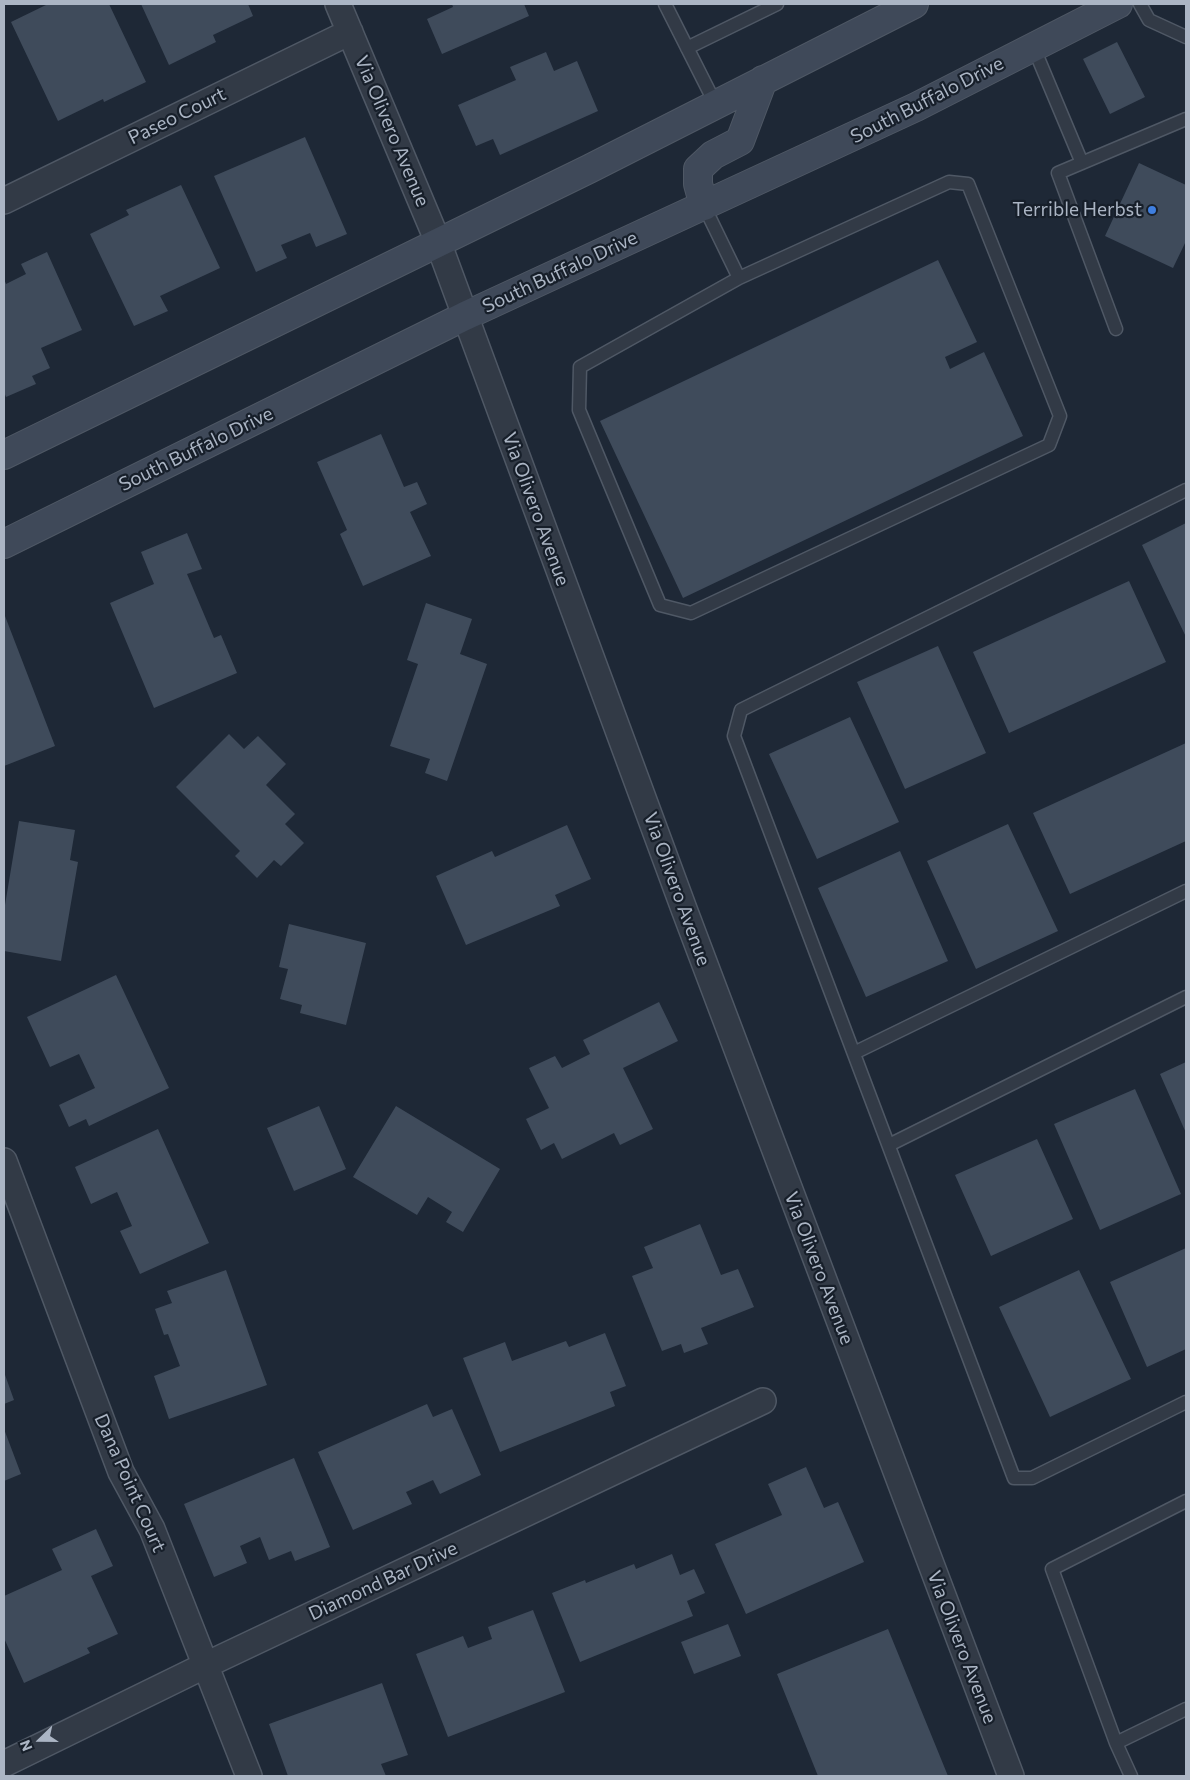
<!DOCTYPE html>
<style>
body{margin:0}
#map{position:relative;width:1190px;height:1780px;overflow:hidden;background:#1e2836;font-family:Commissioner,sans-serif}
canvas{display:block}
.frame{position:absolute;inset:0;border:5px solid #abb5c4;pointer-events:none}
.north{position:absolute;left:15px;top:1715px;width:50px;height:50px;-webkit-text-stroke:4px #171f2a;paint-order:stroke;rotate:248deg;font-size:14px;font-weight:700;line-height:20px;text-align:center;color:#abb5c4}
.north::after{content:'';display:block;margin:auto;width:18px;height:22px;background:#abb5c4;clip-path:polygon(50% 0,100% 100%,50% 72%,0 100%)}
</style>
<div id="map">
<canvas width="1190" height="1780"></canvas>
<div class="frame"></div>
<div class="north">N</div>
</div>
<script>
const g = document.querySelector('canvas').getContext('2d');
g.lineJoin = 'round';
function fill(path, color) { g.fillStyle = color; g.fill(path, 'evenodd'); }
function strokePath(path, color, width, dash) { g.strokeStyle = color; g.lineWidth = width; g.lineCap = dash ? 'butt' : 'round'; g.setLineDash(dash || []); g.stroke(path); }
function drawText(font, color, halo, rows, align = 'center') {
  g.font = font + ' Commissioner,sans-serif'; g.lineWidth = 4.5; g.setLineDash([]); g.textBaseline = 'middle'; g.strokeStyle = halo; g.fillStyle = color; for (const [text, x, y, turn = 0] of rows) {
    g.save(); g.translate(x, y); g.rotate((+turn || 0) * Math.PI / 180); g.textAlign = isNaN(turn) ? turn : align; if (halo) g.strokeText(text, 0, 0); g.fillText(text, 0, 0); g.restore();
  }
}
fill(new Path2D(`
 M48,4h61l37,78 -42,20 -1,-3 -45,22 -47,-99z
 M141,4h107l5,12 -40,19 3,7 -47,23z
 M452,4h72l5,12 -87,38 -15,-35 26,-12z
 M1117,42l28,55 -35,17 -27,-55z
 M546,52l8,19 23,-10 21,50 -98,44 -7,-16 -17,7 -18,-41 58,-25 -6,-13z
 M305,137l42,97 -31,13 -6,-14 -29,12 6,13 -31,14 -42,-96z
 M1139,163l47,22v56l-13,27 -68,-32z
 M181,185l39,83 -60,28 8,15 -34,15 -44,-92 39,-19 -3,-5z
 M47,252l35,78 -41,18 9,20 -18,8 4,8 -30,13 -2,-5v-113l2,5 20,-10 -5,-10z
 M938,260l39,82 -32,15 5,12 34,-17 39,84 -340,162 -83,-177z
 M381,434l23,53 13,-5 10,22 -17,8 21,44 -68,30 -23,-52 7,-4 -30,-68z
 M1186,523v114l-44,-92z
 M187,533l15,36 -15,5 27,64 7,-3 16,38 -83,35 -44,-105 44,-19 -13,-32z
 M1129,581l37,81 -157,71 -36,-81z
 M426,603l46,16 -12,35 27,10 -40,117 -22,-8 5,-14 -40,-13 28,-82 -11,-4z
 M5,616l50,130 -51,20v-149z
 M938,646l48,107 -81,36 -48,-107z
 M850,717l49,105 -82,37 -48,-105z
 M229,734l15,15 14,-13 28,28 -20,21 29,29 -10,10 19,19 -23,23 -7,-6 -17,18 -22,-22 5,-5 -64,-64z
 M1186,743v98l-116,53 -37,-81z
 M19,821l56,9 -5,30 8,2 -17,99 -57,-10v-40z
 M1008,824l50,107 -82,38 -49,-108z
 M567,825l24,54 -36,16 5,11 -94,39 -30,-69 56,-25 3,6z
 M900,851l48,110 -82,36 -48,-109z
 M289,924l77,19 -20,82 -46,-12 2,-8 -22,-6 8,-30 -9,-2z
 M116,975l53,113 -80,38 -3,-7 -17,8 -10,-22 36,-17 -16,-34 -29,13 -23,-50z
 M659,1002l19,39 -55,27 30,61 -33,16 -6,-12 -52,26 -8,-16 -13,7 -15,-31 23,-11 -20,-40 26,-12 7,12 28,-14 -7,-14z
 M1186,1062v71l-26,-59z
 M1135,1089l46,105 -81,36 -46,-106z
 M319,1106l27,63 -52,22 -27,-63z
 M396,1106l104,63 -37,63 -17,-10 6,-10 -24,-15 -11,18 -64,-38z
 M158,1129l51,114 -69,31 -20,-43 12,-5 -15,-34 -26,12 -16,-37z
 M1037,1139l36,80 -82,37 -36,-81z
 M700,1224l21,51 17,-6 16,38 -53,21 7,16 -24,9 -3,-9 -19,7 -30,-75 21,-8 -9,-21z
 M1186,1248v101l-39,18 -37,-85z
 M226,1270l41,115 -98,34 -15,-43 26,-10 -12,-32 -4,1 -9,-26 17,-6 -5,-12z
 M1079,1270l52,109 -81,38 -51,-110z
 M605,1333l21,53 -16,6 5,14 -115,46 -37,-94 42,-16 7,19 54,-20 3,6z
 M4,1372l10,28 -10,4z
 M427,1404l6,13 19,-8 29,66 -41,19 -7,-14 -27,12 6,12 -59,26 -35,-78z
 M4,1429l17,45 -17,7z
 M294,1458l36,89 -35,14 -4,-10 -22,9 -9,-23 -20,9 7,17 -33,14 -30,-73z
 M806,1467l18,41 14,-6 26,60 -118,52 -31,-70 67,-29 -14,-31z
 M96,1529l17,37 -22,10 27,58 -31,14 3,5 -66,30 -20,-45v-42l58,-26 -10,-21z
 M672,1554l8,21 14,-6 11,24 -18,8 6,15 -113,46 -28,-69 33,-13 1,3 48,-19 2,5z
 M533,1610l32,82 -117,45 -32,-83 47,-18 5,12 24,-9 -4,-12z
 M728,1624l13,32 -47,18 -13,-32z
 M888,1629l60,147h-130l-41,-102z
 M382,1683l26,72 -27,9 5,12h-98l-19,-52z`), '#3f4b5b');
const service = new Path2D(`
 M665,4l51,101
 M1140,4l9,16 37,17
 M1033,46l49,117
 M687,48l90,-44
 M949,182l19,2 92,232 -11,29 -358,168 -31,-8 -81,-195 1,-43 159,-89z
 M704,206l35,72
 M1116,329l-58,-156 128,-54
 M1186,490l-445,220 -7,26 280,742h18l154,-76
 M854,1053l332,-162
 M889,1145l297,-148
 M1186,1501l-134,68 64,174 70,-34
 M1116,1743l15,33`);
const minor = new Path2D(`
 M338,4l100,238 246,667 327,867
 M4,201l346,-169
 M4,1161l117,311 31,57 97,247
 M4,1764l202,-99 557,-264`);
const secondary = new Path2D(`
 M704,206l-6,-22v-15l15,-14 27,-14 23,-61
 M4,455l585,-286 325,-165
 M4,544l461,-228 451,-209 202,-103`);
strokePath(service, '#4f5865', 15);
strokePath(minor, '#4f5865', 28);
strokePath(secondary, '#4f5865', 30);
strokePath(service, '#323a46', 12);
strokePath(minor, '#323a46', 25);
strokePath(secondary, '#3f4959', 28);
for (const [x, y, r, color] of [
 [1152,210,5,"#3f7fe0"]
]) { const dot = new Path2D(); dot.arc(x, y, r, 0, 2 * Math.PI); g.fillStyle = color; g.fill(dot); strokePath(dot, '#171f2a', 2); }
drawText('19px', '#abb5c4', '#171f2a', [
 ["South Buffalo Drive",927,100,-27],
 ["Paseo Court",177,116,-26],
 ["Via Olivero Avenue",392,131,67],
 ["South Buffalo Drive",560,272,-25],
 ["South Buffalo Drive",196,449,-26],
 ["Via Olivero Avenue",536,509,70],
 ["Via Olivero Avenue",677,889,70],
 ["Via Olivero Avenue",819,1268,69],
 ["Dana Point Court",130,1483,66],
 ["Diamond Bar Drive",383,1581,-25],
 ["Via Olivero Avenue",962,1647,69]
]);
drawText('19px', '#abb5c4', '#171f2a', [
 ["Terrible Herbst",1142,210]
], 'right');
</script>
